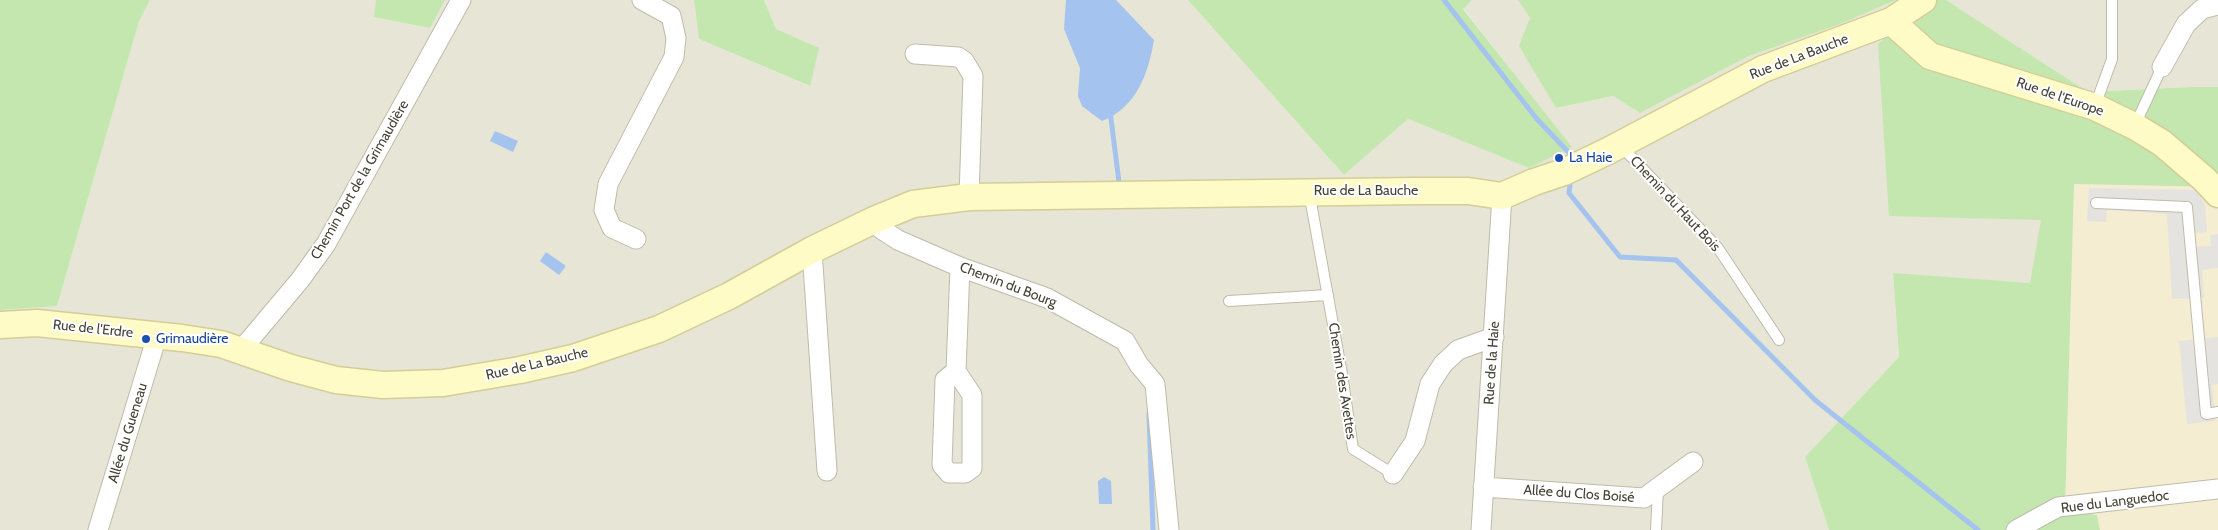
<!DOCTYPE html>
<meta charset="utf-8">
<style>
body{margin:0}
canvas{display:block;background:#f3f2e7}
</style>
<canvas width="2218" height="530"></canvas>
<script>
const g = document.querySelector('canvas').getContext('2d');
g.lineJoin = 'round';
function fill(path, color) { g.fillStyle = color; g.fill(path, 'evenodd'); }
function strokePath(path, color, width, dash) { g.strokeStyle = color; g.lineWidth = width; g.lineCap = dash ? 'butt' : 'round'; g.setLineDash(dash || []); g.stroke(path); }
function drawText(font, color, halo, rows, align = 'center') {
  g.font = font + ' Cabin,sans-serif'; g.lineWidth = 4; g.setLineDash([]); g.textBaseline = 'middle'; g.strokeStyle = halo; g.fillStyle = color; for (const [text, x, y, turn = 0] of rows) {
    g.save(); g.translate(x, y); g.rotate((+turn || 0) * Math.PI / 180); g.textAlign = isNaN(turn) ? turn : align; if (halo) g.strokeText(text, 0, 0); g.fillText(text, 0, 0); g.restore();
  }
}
fill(new Path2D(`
 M150,0h226l-1,17 55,11 15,-28h249l5,39 110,47 9,-38 -42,-19 -12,-29h424l156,175 64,-56 121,49 42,-21 -108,-139 9,-8h46l12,18 26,90 57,-12 27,17 109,-57 91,-32 56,-24h39l107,220 -12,63 -137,-9 6,83 -94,100 24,73h-1829v-220l57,-4 82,-285z
 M1946,0h272v87h-27l-103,5z`), '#e7e5d5');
fill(new Path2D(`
 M2074,184l144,3v343h-118l-3,-15 -32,-5z`), '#f5edd2');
fill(new Path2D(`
 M0,0h150l-11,21 -82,285 -57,4z
 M376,0h69l-15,28 -56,-11z
 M694,0h70l12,29 43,19 -9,38 -111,-47z
 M1188,0h284l-9,9 109,138 -43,21 -121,-49 -64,56z
 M1518,0h378l-56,24 -91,32 -109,57 -27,-17 -57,12 -37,-62 11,-28z
 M1935,0h11l142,92 103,-5h27v100l-144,-3 -9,326 32,5 3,15h-271l-24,-73 94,-100 -6,-84 137,10 11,-63 -152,-4 -11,-172z`), '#c4e7b0');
fill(new Path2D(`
 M2089,188l107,2 9,14 2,28 -12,1 1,14 15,-1 -1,-11 8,-1v34l-16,2 2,28 -32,1 -5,-85 -60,-4 -1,12 -19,-1z
 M2218,337v47l-6,1 3,36 -28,3 -8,-83z`), '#e4e3df');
fill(new Path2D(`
 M1066,0h50l38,40c-6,34 -17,67 -52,81l-20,-15 -4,-10 2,-28 -16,-39z
 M495,131l23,10 -5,11 -23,-11z
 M546,252l20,14 -7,9 -19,-14z
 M1104,477l7,4 1,23h-13l-1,-23z`), '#a4c3ef');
strokePath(new Path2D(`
 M1444,0l92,118 38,40
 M1110,111l9,71
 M1570,185l-1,8 51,64 56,3 139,140 163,130
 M1149,413l4,117`), '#a4c3ef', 5);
const lane = new Path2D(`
 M2095,106l17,-47v-59
 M2135,125l27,-58
 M1621,146l97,102 61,92
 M1309,192l33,182 11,75 40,25
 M2096,203l91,4 19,207 12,-2
 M1229,301l99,-6
 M1656,530l2,-41`);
const street = new Path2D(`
 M915,54l43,3 6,4 9,15 -4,121
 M2162,67l24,-43 16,-15 16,-4
 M874,220l7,9 17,11 62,27 87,31 78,43 14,24 16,19 14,146
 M636,239l-24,-11 -8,-18 4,-26 66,-127 2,-19 -5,-22 -29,-16
 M812,250l15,221
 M244,351l3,-8 53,-63 26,-36 135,-244
 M956,371l-11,9 -3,85 7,8h16l7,-5v-73l-16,-24 4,-104
 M1393,474l22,-33 15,-57 13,-20 15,-14 36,-13
 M1483,487l161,11 49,-36
 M98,530l59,-194
 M1481,530l21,-334
 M2016,530l42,-23 160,-18`);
const secondary = new Path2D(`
 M1891,21l39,35 165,51 39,19 28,17 42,36 14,15
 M0,325l37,-2 145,15 39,6 70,24 45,12 47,5 60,-2 77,-13 53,-12 86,-29 70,-33 83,-46 62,-30 39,-16 56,-7 447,-6h52l34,5 32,-14 30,-10 44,-21 155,-82 128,-48 32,-21`);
strokePath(lane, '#bfbbaa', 12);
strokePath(street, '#bfbbaa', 21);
strokePath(secondary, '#d3ce98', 29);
strokePath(lane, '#fff', 10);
strokePath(street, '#fff', 19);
strokePath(secondary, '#fefbc7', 26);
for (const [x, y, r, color] of [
 [1559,158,5,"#1a4fb4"],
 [146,339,5,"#1a4fb4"]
]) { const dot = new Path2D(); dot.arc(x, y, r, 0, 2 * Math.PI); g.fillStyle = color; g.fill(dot); strokePath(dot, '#fff', 2); }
drawText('14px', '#464336', '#fff', [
 ["Rue de La Bauche",1799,57,-21],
 ["Rue de l'Europe",2060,97,19],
 ["Chemin Port de la Grimaudière",360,180,-60],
 ["Rue de La Bauche",1366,191],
 ["Chemin du Haut Bois",1675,204,47],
 ["Chemin du Bourg",1008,285,21],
 ["Rue de l'Erdre",93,329,6],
 ["Rue de la Haie",1492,363,-86],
 ["Rue de La Bauche",537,364,-13],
 ["Chemin des Avettes",1342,381,81],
 ["Allée du Gueneau",128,433,-73],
 ["Allée du Clos Boisé",1579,494,4],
 ["Rue du Languedoc",2115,502,-7]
]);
drawText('14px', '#164399', '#fff', [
 ["La Haie",1569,158],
 ["Grimaudière",156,339]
], 'left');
</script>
